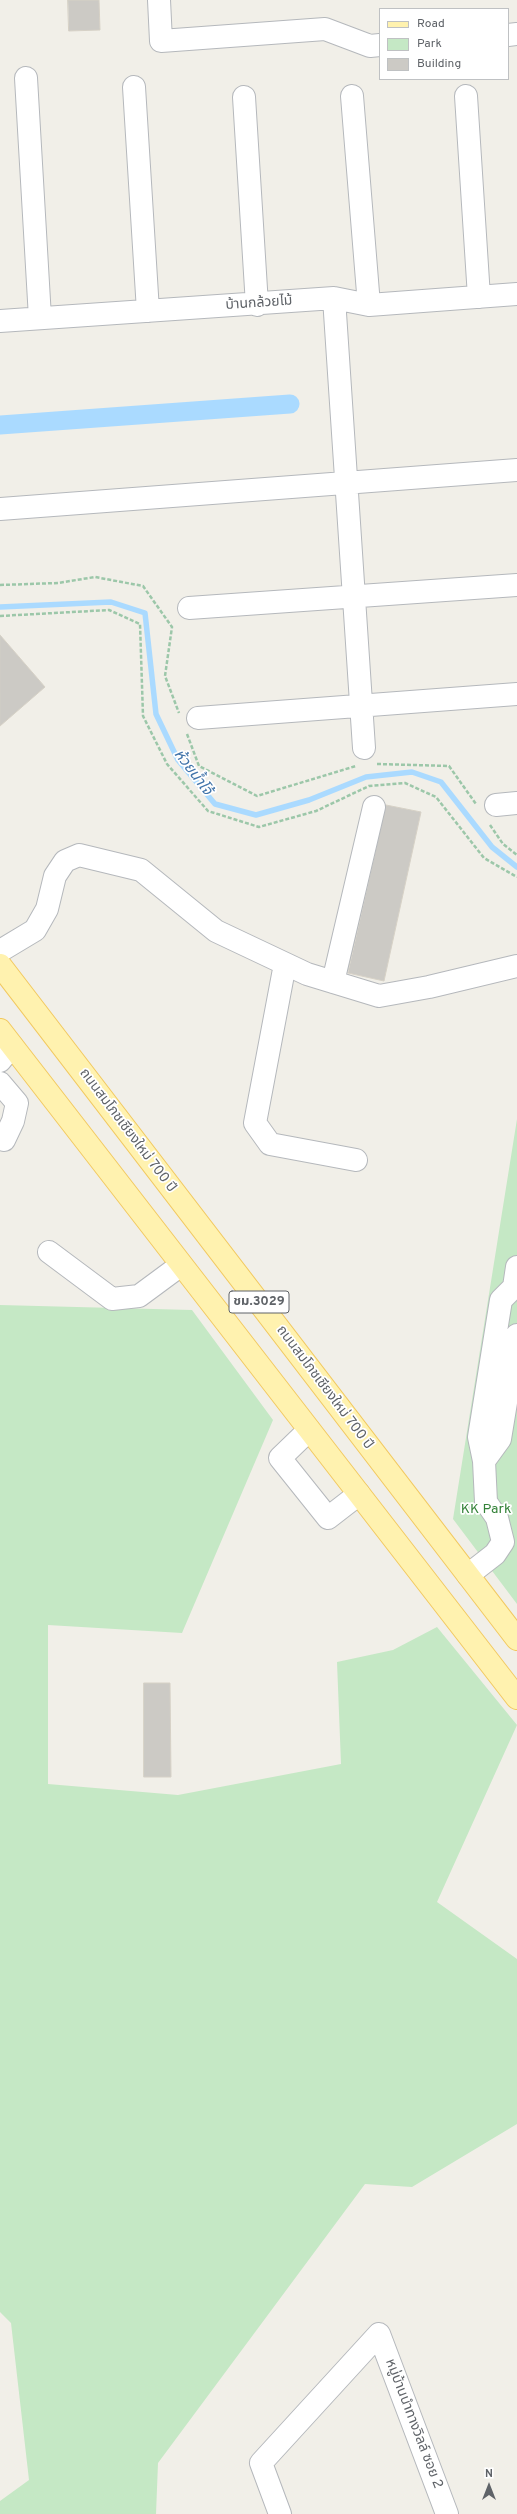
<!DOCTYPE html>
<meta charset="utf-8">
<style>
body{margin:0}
#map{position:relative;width:517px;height:2514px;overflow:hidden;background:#f1efe8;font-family:Overpass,sans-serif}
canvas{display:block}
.legend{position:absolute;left:379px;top:8px;width:130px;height:72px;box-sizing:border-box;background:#fff;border:1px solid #bfc1c3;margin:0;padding:5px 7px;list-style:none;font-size:12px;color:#5f6368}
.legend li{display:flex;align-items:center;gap:8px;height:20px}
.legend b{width:20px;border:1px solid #bfc1c3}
.north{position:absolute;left:469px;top:2466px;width:40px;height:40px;-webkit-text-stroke:3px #fff;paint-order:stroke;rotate:0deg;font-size:11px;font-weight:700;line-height:16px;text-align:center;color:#5f6368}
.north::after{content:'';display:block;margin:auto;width:14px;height:18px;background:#5f6368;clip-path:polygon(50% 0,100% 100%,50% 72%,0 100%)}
</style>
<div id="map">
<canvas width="517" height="2514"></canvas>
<ul class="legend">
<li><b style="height:5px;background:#fff2af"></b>Road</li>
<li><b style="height:11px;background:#c5e8c5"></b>Park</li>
<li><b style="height:11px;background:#cccac5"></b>Building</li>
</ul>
<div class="north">N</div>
</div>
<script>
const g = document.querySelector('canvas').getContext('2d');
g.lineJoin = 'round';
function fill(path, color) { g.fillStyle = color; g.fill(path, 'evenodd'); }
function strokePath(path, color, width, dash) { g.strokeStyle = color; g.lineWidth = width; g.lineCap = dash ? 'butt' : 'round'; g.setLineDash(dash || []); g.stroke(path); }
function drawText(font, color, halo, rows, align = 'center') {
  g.font = font + ' Overpass,"Noto Sans Thai",sans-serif'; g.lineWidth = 3.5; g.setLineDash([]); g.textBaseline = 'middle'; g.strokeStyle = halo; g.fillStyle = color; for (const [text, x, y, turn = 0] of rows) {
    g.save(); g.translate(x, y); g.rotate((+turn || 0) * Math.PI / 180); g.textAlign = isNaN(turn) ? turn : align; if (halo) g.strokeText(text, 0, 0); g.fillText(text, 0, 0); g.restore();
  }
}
fill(new Path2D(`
 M517,1119v485l-64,-85z
 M0,1305l192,5 81,110 -91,213 -134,-8v159l130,11 163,-31 -4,-102 56,-12 44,-23 80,98 -80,177 80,57v165l-105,63 -47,-3 -207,279 -2,51h-156v-13l29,-21 -18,-157 -11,-11z`), '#c5e8c5');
strokePath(new Path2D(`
 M0,607l111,-5 34,11 11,101 22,46 37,44 41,11 53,-15 57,-23 46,-5 29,10 51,65 25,20`), '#aadaff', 5.5);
strokePath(new Path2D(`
 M0,425l290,-21`), '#aadaff', 19);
const building = new Path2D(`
 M68,0h31l1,30 -31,1z
 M0,635l45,52 -45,39z
 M386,805l35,7 -37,169 -36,-8z
 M144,1683h26l1,94h-27z`);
fill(building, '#cccac5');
strokePath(building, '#d6d1c6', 1);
const minor = new Path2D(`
 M159,0l2,41 164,-12 45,17 10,-1
 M508,35l9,-1
 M26,78l14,240
 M134,87l14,224
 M352,96l17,209
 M466,96l13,201
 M244,97l13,208
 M334,298l30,450
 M0,321l334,-23 35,7 148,-11
 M0,509l517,-39
 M189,608l328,-23
 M198,718l319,-24
 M496,805l21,-2
 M0,951l35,-21 12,-21 8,-33 10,-15 14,-6 62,15 75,61 91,43 72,22 50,-9 88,-21
 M285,964l-30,159 15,21 86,16
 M333,982l41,-175
 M0,1061l12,-15
 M0,1083l17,20 -4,18 -9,19
 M49,1252l63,47 27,-3 42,-31
 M517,1267l-3,20 -13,13 -22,137 5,24 16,-22 17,-104
 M309,1430l-29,28 48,60 31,-24
 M468,1575l27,-21 8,-12 -6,-24 -11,-16 -2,-41
 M280,2514l-19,-51 118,-129 68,180`);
const major = new Path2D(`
 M0,965l517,674
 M0,1030l517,668`);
strokePath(minor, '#b5b8bc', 24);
strokePath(major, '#f2c960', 24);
strokePath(new Path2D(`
 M0,585l58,-2 37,-6 48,9 29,41 -7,49 14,37
 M0,616l109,-6 31,14 3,92 24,48 41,47 51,16 57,-16 53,-25 36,-3 31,14 48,61 33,19
 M187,734l12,32 58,30 99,-30
 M377,764l72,2 27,38
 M490,825l13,19 14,11`), '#9cc7a9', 2.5, [4, 2]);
strokePath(minor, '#fff', 22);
strokePath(major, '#fff2af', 22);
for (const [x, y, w] of [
 [259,1302,60]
]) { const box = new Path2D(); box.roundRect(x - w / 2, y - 11, w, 22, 3); g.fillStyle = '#fff'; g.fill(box); strokePath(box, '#5f6368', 1); }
drawText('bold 13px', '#5f6368', null, [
 ["ชม.3029",259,1302]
]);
drawText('14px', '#5f6368', '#fff', [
 ["บ้านกล้วยไม้",259,304,-4],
 ["ถนนสมโภชเชียงใหม่ 700 ปี",127,1131,53],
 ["ถนนสมโภชเชียงใหม่ 700 ปี",324,1388,53],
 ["หมู่บ้านนำทางวิลล์ ซอย 2",413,2424,69]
]);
drawText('14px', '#348238', '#fff', [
 ["KK Park",486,1510]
]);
drawText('italic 15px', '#4174aa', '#fff', [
 ["ห้วยน้ำโจ้",192,773,53]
]);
</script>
